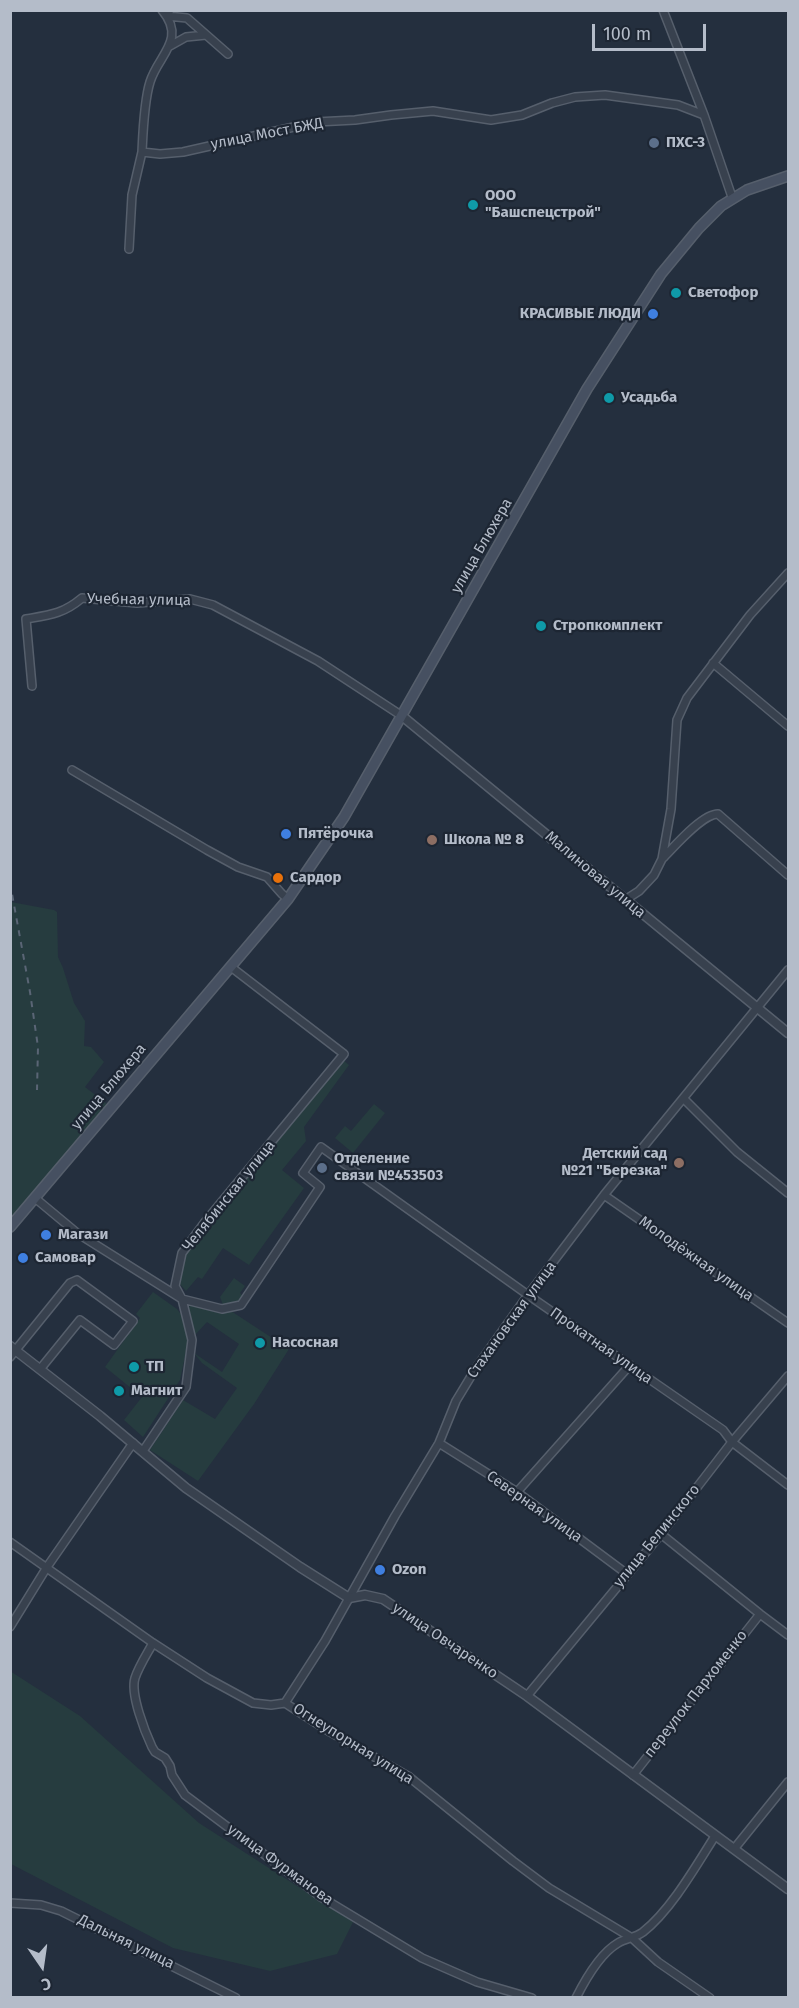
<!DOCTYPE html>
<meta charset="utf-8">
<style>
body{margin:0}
#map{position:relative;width:799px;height:2008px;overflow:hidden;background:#242f3e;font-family:"Fira Sans",sans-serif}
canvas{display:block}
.frame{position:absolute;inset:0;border:12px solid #b4bcc9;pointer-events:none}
.north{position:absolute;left:12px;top:1936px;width:60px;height:60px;-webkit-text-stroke:4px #1d2633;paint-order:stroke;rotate:167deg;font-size:16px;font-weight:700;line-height:24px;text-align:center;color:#b4bcc9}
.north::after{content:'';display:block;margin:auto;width:21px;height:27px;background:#b4bcc9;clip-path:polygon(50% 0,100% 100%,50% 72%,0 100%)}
.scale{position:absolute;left:592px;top:24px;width:114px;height:27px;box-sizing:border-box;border:3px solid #b4bcc9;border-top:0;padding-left:8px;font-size:18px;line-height:21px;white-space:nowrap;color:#b4bcc9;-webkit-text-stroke:4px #1d2633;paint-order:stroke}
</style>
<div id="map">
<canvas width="799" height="2008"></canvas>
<div class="frame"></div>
<div class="north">С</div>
<div class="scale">100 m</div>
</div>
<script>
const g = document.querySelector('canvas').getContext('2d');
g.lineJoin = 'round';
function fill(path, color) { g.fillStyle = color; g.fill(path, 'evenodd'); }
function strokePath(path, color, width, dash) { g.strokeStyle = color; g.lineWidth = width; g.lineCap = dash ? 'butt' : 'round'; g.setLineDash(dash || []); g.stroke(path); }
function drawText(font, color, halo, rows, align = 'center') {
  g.font = font + ' "Fira Sans",sans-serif'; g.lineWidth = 4.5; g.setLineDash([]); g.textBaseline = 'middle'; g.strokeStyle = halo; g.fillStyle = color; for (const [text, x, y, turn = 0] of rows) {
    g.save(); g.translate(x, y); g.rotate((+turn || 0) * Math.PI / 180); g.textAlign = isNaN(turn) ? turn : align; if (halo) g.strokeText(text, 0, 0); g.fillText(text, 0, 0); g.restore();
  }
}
fill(new Path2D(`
 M11,902l43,8 3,2 1,45 5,11 11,35 11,18 -1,25 7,1 13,15 -19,25 22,17 -96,116z
 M343,1060l6,5 -45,62 2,14 -24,29 22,18 -55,77 -26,-17 -21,31 -4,-2 -12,14 -8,-9 7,-30 108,-129z
 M374,1104l11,9 -32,40 -18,-15 10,-12 6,5z
 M234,1278l11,8 -5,7 3,3c-5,7 -12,8 -20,9l-3,-8z
 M153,1292l24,17 6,8 5,25 -8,38 -37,57 -19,-17 18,-23 -37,-30 35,-49 -4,-4z
 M191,1305l29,8 11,-2 58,38 -35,55 -56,77 -48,-31 33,-50 32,19 22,-31 -35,-25 -8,-10 28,19 17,-28 -32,-22 -13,14 -6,-28z
 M10,1671l70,45 119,107 154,99 -16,32 -67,17 -97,-23 -162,-84z`), '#263c3f');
const minor = new Path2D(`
 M162,10c25,30 -4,45 -12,72 -6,19 -7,49 -8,70l18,2 23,-2 133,-30 39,-2 36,-5 42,-4 58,9 31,-5 30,-12 23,-6 30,-2 73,10 26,10 28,82
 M170,10l-3,6 20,2 41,36
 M663,10l41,105
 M170,46l16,-9 20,-2
 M129,249l3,-54 10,-43
 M713,663l75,63
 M32,686l-6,-67c24,-4 37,-5 56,-21l55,5 53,-4 23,6 105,56 84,55
 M72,770l135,80 31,17 29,10 15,17 6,5
 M663,858c11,-11 39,-44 55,-44l70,61
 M625,900l14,-9 15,-16 8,-16 9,-50 6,-89 10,-22 63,-83 38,-42
 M684,1099l53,53 51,41
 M604,1195l184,128
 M35,1198l42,35 105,66 40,10 19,-4 79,-118 -17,-14 18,-26 207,148 195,135 9,12 56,43
 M10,1357l60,-74 7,-3 56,41 -19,24 -34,-25 -39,48
 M439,1443l78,49 110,82
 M143,1451l43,-64 6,-47 -10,-41 -7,-13 7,-33 23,-31 139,-168 -113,-87
 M517,1492l113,-127
 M661,1534l99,80 28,21
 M10,1542l143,101 54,35 46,25 18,2 14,-2 45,29 78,44 105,85 36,27 83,50 26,24 52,36
 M10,1627l37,-60 86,-124
 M153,1643c-6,11 -14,23 -18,35 -5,16 10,54 17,69l3,5 10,6 5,8 2,9 13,20 136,102 101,61 55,24 55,16
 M527,1696l134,-162 71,-92 56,-66
 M285,1703l40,-62 70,-125 44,-73 17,-42 20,-33 52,-73 76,-100 184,-225
 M633,1775l127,-161
 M734,1849l54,-67
 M10,1903l31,2 20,6 175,87
 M576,1998c9,-18 25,-45 42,-55 8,-5 17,-5 25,-11 28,-22 53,-66 72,-96`);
const tertiary = new Path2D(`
 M402,716l386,317
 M10,1346l90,70 86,72 114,79 49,31 16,-3 18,4 144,97 261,193`);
const secondary = new Path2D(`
 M10,1227l278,-328 56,-82 243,-428 74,-115 38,-46 22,-22 26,-16 41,-14`);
strokePath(minor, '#565f6c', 10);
strokePath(tertiary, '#565f6c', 11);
strokePath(secondary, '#565f6c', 12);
strokePath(minor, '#38414e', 7);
strokePath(tertiary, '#38414e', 8);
strokePath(secondary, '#465061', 9);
strokePath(new Path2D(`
 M10,883l20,109 8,55 -1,43`), '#5a6575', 2, [6, 6]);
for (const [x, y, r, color] of [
 [654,143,6,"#5c6f8a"],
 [473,205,6,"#0f9aa8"],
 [676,293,6,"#0f9aa8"],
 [653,314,6,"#3f7fe0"],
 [609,398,6,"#0f9aa8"],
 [541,626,6,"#0f9aa8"],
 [286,834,6,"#3f7fe0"],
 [432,840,6,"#8d6e63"],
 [278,878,6,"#e8710a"],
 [679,1163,6,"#8d6e63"],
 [322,1168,6,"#5c6f8a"],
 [46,1235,6,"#3f7fe0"],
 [23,1258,6,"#3f7fe0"],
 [260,1343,6,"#0f9aa8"],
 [134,1367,6,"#0f9aa8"],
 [119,1391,6,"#0f9aa8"],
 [380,1570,6,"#3f7fe0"]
]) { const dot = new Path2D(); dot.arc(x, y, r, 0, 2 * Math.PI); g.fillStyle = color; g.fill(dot); strokePath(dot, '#1d2633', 2); }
drawText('15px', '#b4bcc9', '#1d2633', [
 ["улица Мост БЖД",267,134,-11],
 ["улица Блюхера",482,546,-60],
 ["Учебная улица",139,600,1],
 ["Малиновая улица",595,875,40],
 ["улица Блюхера",109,1087,-50],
 ["Челябинская улица",229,1196,-51],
 ["Молодёжная улица",696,1259,35],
 ["Стахановская улица",512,1320,-54],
 ["Прокатная улица",601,1346,35],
 ["Северная улица",534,1507,35],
 ["улица Белинского",657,1536,-51],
 ["улица Овчаренко",445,1641,34],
 ["переулок Пархоменко",696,1694,-52],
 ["Огнеупорная улица",353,1744,32],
 ["улица Фурманова",280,1865,36],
 ["Дальняя улица",126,1942,26]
]);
drawText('bold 15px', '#b4bcc9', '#1d2633', [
 ["ПХС-3",666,143],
 ["ООО",485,196],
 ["\"Башспецстрой\"",485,213],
 ["Светофор",688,293],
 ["КРАСИВЫЕ ЛЮДИ",641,314,"right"],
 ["Усадьба",621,398],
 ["Стропкомплект",553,626],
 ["Пятёрочка",298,834],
 ["Школа № 8",444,840],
 ["Сардор",290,878],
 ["Детский сад",667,1154,"right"],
 ["№21 \"Березка\"",667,1171,"right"],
 ["Отделение",334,1159],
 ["связи №453503",334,1176],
 ["Магази",58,1235],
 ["Самовар",35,1258],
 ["Насосная",272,1343],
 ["ТП",146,1367],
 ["Магнит",131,1391],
 ["Ozon",392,1570]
], 'left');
</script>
